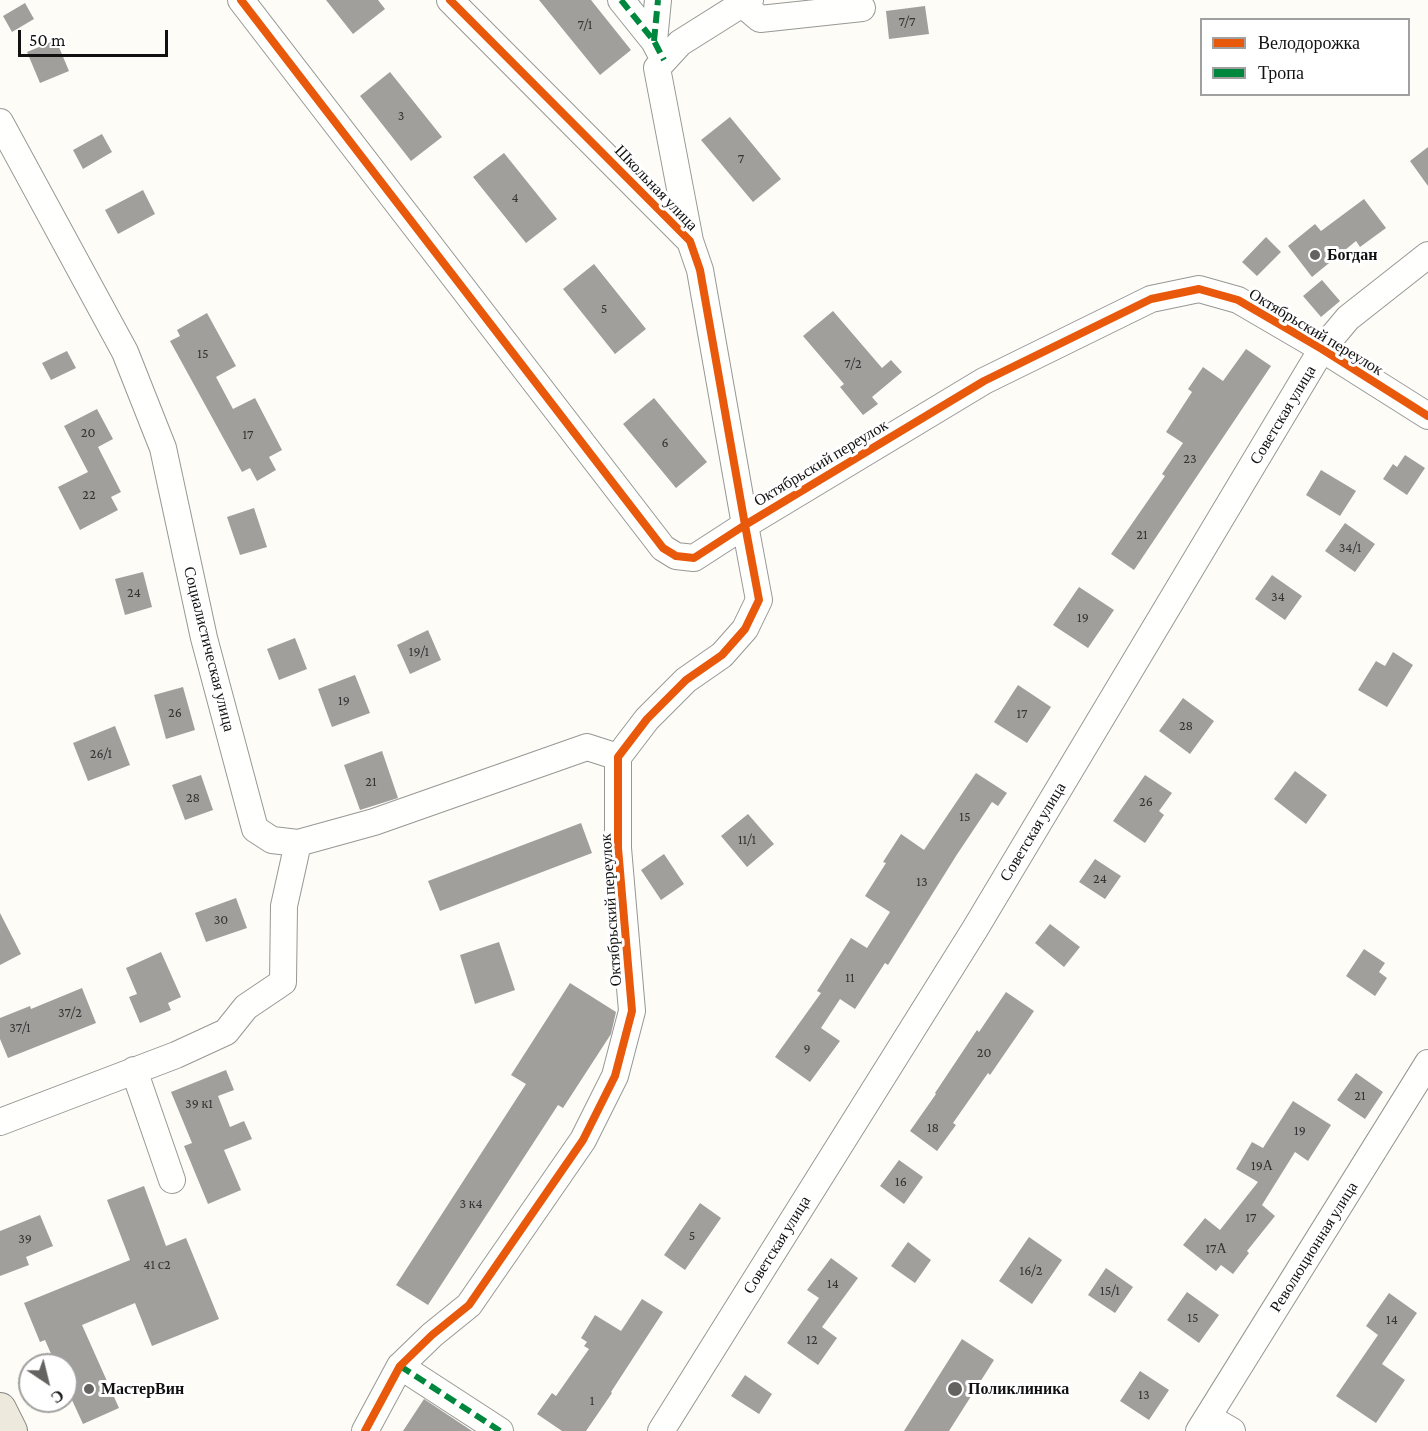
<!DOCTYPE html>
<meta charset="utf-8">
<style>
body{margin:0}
#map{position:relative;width:1428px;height:1431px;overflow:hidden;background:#fdfcf7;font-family:"Crimson Pro",serif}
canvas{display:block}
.legend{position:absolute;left:1200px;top:18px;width:210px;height:78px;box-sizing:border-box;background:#fff;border:2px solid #a0a0a0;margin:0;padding:8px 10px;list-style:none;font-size:18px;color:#111}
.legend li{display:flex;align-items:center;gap:12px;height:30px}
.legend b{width:30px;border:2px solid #a0a0a0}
.north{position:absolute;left:18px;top:1353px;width:60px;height:60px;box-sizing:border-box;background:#fff;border:2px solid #a0a0a0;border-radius:50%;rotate:145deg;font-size:16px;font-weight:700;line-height:24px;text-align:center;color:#111}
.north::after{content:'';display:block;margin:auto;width:21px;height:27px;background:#646362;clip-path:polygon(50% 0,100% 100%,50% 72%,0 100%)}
.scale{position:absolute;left:18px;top:30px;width:150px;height:27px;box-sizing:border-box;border:3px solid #111;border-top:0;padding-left:8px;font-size:18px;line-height:21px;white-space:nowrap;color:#111;-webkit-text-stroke:4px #fff;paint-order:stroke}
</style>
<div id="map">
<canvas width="1428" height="1431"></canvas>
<ul class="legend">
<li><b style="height:8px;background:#e8590c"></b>Велодорожка</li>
<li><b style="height:8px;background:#00873e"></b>Тропа</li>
</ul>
<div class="north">С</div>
<div class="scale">50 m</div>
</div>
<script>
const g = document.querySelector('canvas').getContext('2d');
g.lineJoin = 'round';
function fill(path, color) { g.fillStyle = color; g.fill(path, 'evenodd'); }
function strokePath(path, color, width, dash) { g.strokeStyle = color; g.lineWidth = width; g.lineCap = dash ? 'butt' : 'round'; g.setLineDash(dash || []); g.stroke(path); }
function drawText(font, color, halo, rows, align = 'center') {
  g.font = font + ' "Crimson Pro",serif'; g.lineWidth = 6; g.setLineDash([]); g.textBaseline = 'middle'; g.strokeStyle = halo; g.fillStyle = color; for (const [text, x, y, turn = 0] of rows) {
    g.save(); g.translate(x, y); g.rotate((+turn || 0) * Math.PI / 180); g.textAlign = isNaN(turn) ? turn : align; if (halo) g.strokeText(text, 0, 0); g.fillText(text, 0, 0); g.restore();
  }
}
fill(new Path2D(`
 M326,0h52l7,9 -32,25z
 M539,0h52l40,50 -31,25z
 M25,3l9,16 -22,13 -9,-16z
 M925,6l4,28 -40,5 -3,-28z
 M56,40l13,31 -29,12 -13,-31z
 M390,72l52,65 -31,24 -51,-65z
 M730,117l51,62 -28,23 -52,-62z
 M102,134l10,18 -29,17 -10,-19z
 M1428,147v39l-18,-25z
 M504,153l53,66 -31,24 -53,-66z
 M143,190l12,24 -37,20 -13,-24z
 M1364,199l22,29 -26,19 -4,-6 -44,36 -24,-31 27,-22 6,7z
 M1266,237l15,15 -24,24 -15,-14z
 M594,264l52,65 -31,25 -52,-65z
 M1322,280l18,21 -19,16 -18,-21z
 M833,311l49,57 9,-8 11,12 -30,25 6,7 -15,11 -23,-28 4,-3 -41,-48z
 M207,313l29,53 -20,11 17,32 22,-11 27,52 -13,7 7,13 -19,11 -7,-13 -8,4 -72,-131 10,-5 -3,-6z
 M1246,349l25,17 -137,204 -23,-16 54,-78 -3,-2 21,-31 -17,-11 26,-40 -4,-3 15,-22 20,14z
 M67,351l9,17 -25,12 -9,-17z
 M654,398l53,64 -31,26 -53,-64z
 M97,409l16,30 -15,8 23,45 -10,5 7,13 -38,20 -22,-43 30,-15 -24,-46z
 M1405,455l20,13 -18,27 -24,-16 10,-15 4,3z
 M1321,470l35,21 -16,25 -34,-21z
 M254,508l13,39 -27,8 -13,-38z
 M1345,523l30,21 -20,28 -30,-21z
 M143,572l9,35 -27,8 -10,-36z
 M1272,575l30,21 -17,24 -30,-21z
 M1079,587l35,23 -26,38 -35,-23z
 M428,630l13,30 -31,14 -13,-29z
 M295,638l12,31 -28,11 -12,-31z
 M1393,652l20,13 -26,42 -29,-17 18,-29 9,5z
 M355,675l15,38 -38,14 -14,-38z
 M1018,685l33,22 -24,36 -33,-21z
 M183,687l12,43 -29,9 -12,-44z
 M1183,698l31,23 -24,33 -31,-23z
 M115,726l15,39 -42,16 -15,-38z
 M382,751l16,47 -38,12 -16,-45z
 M1295,771l32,24 -21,29 -32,-25z
 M976,773l31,20 -9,13 -6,-4 -36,54 -68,109 -3,-2 -30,46 -15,-10 -19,29 19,13 -30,41 -35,-25 46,-64 -4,-2 34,-53 16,10 23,-36 -25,-16 21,-33 -3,-1 18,-28 23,16z
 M201,775l12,35 -28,10 -13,-35z
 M1145,775l27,18 -13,18 5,4 -19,28 -32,-22z
 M748,814l26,30 -27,23 -26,-31z
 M581,823l11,30 -152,58 -12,-30z
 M664,854l20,30 -23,16 -20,-30z
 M1095,859l26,17 -16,23 -26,-17z
 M236,898l11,30 -41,14 -11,-29z
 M0,913l21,41 -21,11z
 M1050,924l30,23 -16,20 -29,-24z
 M499,942l16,48 -40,14 -15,-49z
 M1364,949l21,14 -6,9 8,6 -12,18 -29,-20z
 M161,952l20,45 -13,6 3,7 -31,13 -11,-26 8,-3 -11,-26z
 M570,983l46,29 -5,22 -48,74 -5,-3 -130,200 -32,-20 130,-201 -15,-9z
 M82,988l14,35 -88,35 -8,-19v-21l30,-12 1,3z
 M1006,992l28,19 -44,64 -2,-2 -35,50 3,2 -19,26 -27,-20 26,-37 -1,-1 42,-63 2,2z
 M226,1070l8,20 -16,6 12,31 14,-6 8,18 -28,11 17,40 -33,14 -24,-58 8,-3 -21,-51z
 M1356,1073l27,19 -18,27 -28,-19z
 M1293,1101l38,24 -23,36 -13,-9 -33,53 13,11 -28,35 2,2 -16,21 -12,-9 -5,6 -33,-26 22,-27 15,12 38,-48 -22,-13 16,-27 11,6z
 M899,1160l24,17 -19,27 -24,-18z
 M144,1186l22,60 20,-8 33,81 -67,27 -17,-43 -53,22 37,83 -36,16 -17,-37v-22h-10l-11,-25 -5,2 -16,-39 106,-43 -23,-60z
 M700,1203l21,15 -36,52 -21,-15z
 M40,1215l13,31 -27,11 3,8 -29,11v-45z
 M1029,1237l33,23 -30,44 -33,-23z
 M908,1242l23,18 -16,23 -24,-17z
 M831,1258l27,20 -36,49 15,11 -19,27 -31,-22 32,-45 -12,-8z
 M1106,1268l27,19 -18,26 -27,-18z
 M1187,1292l32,23 -20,28 -32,-23z
 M1389,1293l28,20 -35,51 23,16 -29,43 -40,-27 42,-61 -12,-9z
 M642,1299l21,13 -52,80 1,1 -26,38h-24l-25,-17 15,-21 4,3 33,-47 -5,-3 3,-4 -6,-4 14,-23 26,16z
 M962,1339l32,21 -45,71h-45z
 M1140,1371l29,19 -20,30 -29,-19z
 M745,1375l27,19 -13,20 -28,-18z
 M424,1399l48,32h-69z`), '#a19f9c');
const minor = new Path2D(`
 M241,0l422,548 13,8 18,2 51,-33 -45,-255 -10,-29 -240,-241
 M621,0l33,41 10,19
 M750,0l-8,4 18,15 102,-11
 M654,41l4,-41
 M0,122l125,230 38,96 41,190 51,191 17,11 26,3 76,-21 213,-75 31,10
 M690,241l-33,-173 23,-25 62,-39 1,-4
 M134,1070l38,110
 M0,1122l176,-67 50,-23 20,-25 37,-25 1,-76 14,-63
 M400,1366l100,65
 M1208,1417l24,14
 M365,1431l35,-65 32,-31 37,-30 114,-165 32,-64 17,-65 -14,-163v-91l29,-38 39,-39 36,-25 23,-26 14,-29 -14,-75 239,-144 167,-82 48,-10 39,11 84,49 106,67
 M661,1431l314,-502 347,-580 26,-31 80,-63
 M1199,1431l229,-368`);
const major = new Path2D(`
 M0,1409l11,22`);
strokePath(minor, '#979795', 28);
strokePath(major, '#858482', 34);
strokePath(minor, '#fffffe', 26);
strokePath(major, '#ede9dc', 32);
strokePath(new Path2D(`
 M621,0l33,41 10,19
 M654,41l4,-41
 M400,1366l100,65`), '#00873e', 6, [12, 6]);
strokePath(new Path2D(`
 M241,0l422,548 13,8 18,2 51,-33 -45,-255 -10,-29 -240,-241
 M365,1431l35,-65 32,-31 37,-30 114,-165 32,-64 17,-65 -14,-163v-91l29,-38 39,-39 36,-25 23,-26 14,-29 -14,-75 239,-144 167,-82 48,-10 39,11 84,49 106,67`), '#e8590c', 8);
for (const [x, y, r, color] of [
 [1315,255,6,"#646362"],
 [89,1389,6,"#646362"],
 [955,1389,8,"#646362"]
]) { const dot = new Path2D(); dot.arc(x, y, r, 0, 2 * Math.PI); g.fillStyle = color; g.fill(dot); strokePath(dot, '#fff', 2); }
drawText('14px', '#353434', null, [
 ["7/7",907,22],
 ["7/1",585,25],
 ["3",401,116],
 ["7",741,159],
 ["4",515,198],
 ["5",604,309],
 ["15",203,354],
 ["7/2",853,364],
 ["20",88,433],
 ["17",248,435],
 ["6",665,443],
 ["23",1190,459],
 ["22",89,495],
 ["21",1142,535],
 ["34/1",1350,548],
 ["24",134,593],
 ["34",1278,597],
 ["19",1083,618],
 ["19/1",419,652],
 ["19",344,701],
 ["26",175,713],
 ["17",1022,714],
 ["28",1186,726],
 ["26/1",101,754],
 ["21",371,782],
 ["28",193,798],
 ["26",1146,802],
 ["15",965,817],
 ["11/1",747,840],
 ["24",1100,879],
 ["13",922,882],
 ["30",221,920],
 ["11",850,978],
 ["37/2",70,1013],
 ["37/1",20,1028],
 ["9",807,1049],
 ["20",984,1053],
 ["21",1360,1096],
 ["39 к1",199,1104],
 ["18",933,1128],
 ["19",1300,1131],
 ["19А",1262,1166],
 ["16",901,1182],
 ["3 к4",471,1204],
 ["17",1251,1218],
 ["5",692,1236],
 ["39",25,1239],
 ["17А",1216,1249],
 ["41 с2",157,1265],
 ["16/2",1031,1271],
 ["14",833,1284],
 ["15/1",1110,1291],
 ["15",1193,1318],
 ["14",1392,1320],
 ["12",812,1340],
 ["13",1144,1395],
 ["1",592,1401]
]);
drawText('16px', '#111', '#fff', [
 ["Школьная улица",656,188,46],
 ["Октябрьский переулок",1316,332,31],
 ["Советская улица",1283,415,-59],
 ["Октябрьский переулок",821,463,-31],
 ["Социалистическая улица",209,649,76],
 ["Советская улица",1033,832,-59],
 ["Октябрьский переулок",611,910,-94],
 ["Советская улица",777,1245,-58],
 ["Революционная улица",1314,1247,-58]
]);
drawText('bold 16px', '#111', '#fff', [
 ["Богдан",1327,255],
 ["МастерВин",101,1389],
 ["Поликлиника",968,1389]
], 'left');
</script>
